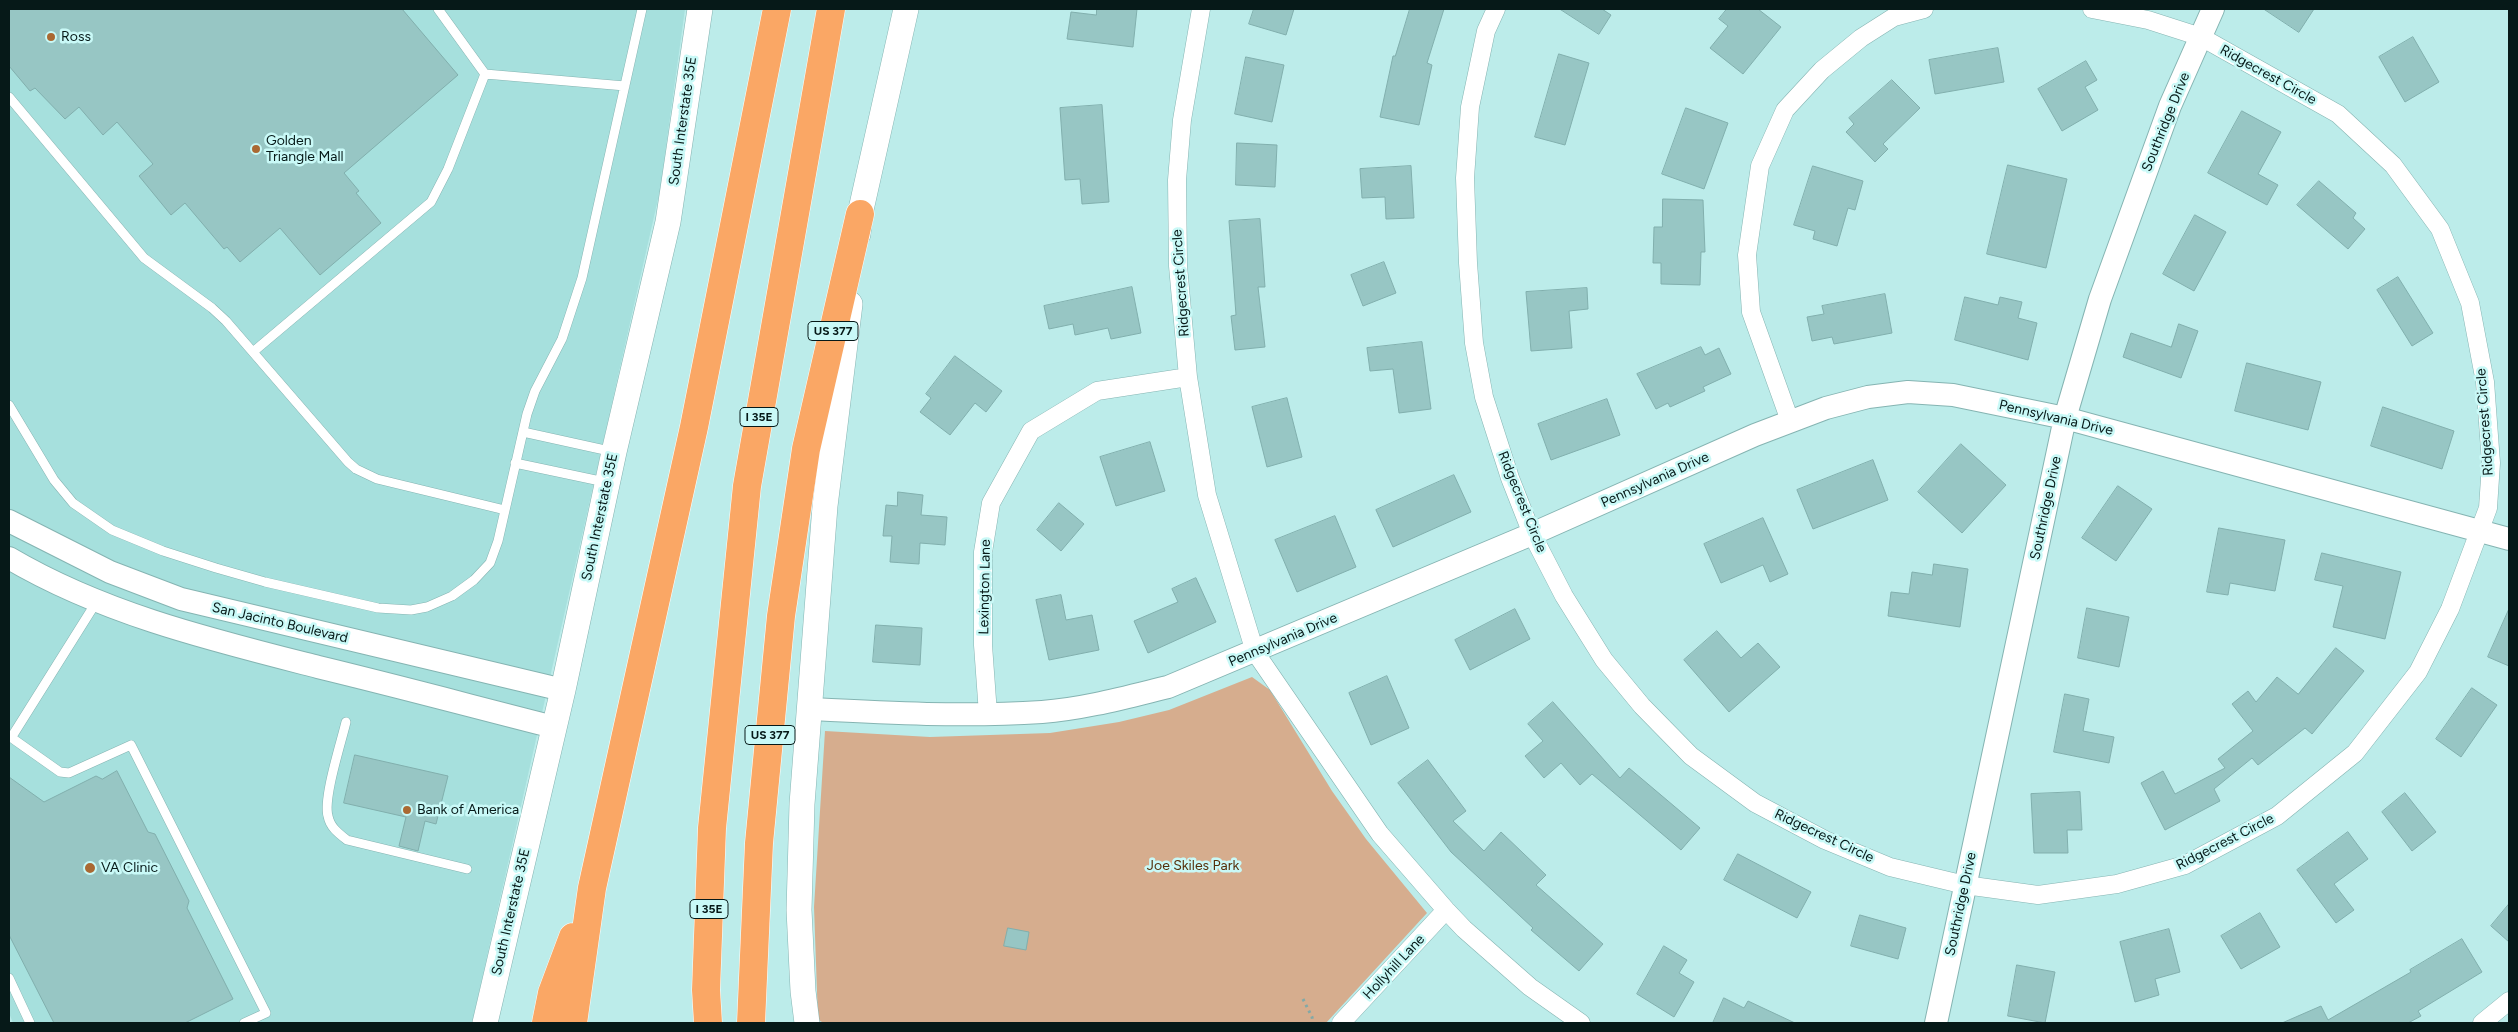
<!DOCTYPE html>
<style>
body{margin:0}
#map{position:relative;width:2518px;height:1032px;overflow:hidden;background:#bcecea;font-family:Figtree,sans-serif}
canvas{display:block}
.frame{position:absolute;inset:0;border:10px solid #061918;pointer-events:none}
</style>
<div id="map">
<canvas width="2518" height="1032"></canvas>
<div class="frame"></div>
</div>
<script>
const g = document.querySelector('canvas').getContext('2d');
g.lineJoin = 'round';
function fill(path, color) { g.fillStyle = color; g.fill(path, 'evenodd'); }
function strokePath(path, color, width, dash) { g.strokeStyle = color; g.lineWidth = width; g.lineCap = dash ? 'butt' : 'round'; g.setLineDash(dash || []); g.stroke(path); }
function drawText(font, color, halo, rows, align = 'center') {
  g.font = font + ' Figtree,sans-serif'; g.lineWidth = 5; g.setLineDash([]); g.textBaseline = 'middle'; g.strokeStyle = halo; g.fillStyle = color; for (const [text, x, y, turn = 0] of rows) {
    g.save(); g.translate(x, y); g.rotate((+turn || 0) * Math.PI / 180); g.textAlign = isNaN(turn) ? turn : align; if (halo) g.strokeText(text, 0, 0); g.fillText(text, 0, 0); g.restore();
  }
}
fill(new Path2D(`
 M9,9h676l-25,181 -188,833h-459l-4,-10z`), '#a6e0dd');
fill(new Path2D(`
 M1252,677l18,13 62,101 34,48 61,74 -101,110h-502l-6,-3 -4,-113 11,-176 105,6 120,-4 69,-11 50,-12z`), '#d6ad8e');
const building = new Path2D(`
 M9,9h393l56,66 -114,98 15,18 -3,2 25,30 -61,52 -40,-47 -40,34 -13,-15 -3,2 -39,-46 -14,12 -32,-39 14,-12 -36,-42 -14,13 -24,-28 -14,12 -30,-31 -5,3 -21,-25z
 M1097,9h40l-4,38 -66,-8 4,-27 25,3z
 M1254,9h40l-8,26 -37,-11z
 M1410,9h34l-17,54 5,2 -13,60 -39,-8 13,-61h2z
 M1560,9h42l9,6 -12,19z
 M1727,9h31l23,18 -38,47 -33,-26 18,-22 -9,-7z
 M2264,9h50l-15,23z
 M2413,37l26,45 -34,20 -26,-45z
 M1998,48l6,34 -69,12 -6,-34z
 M1559,54l30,9 -24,82 -30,-8z
 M1246,57l38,8 -12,57 -37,-8z
 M2086,61l11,19 -12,7 13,23 -36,21 -24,-42z
 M1892,80l28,28 -37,36 5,5 -13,13 -29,-30 8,-8 -5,-6z
 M1102,105l7,97 -27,2 -2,-25 -15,1 -5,-72z
 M1686,108l42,15 -24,66 -42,-15z
 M2242,111l39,21 -23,42 20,11 -11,20 -59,-32z
 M1237,143l40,2 -2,42 -39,-2z
 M2008,165l59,14 -21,89 -59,-14z
 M1411,166l3,52 -28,1 -1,-22 -23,1 -2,-29z
 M1813,166l50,15 -8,29 -7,-2 -11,38 -24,-7 2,-8 -21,-6z
 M2319,181l37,32 -3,5 12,11 -17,20 -51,-44z
 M1663,199l40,1 2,52h-4l-1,33 -39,-1v-21h-8l1,-36h8z
 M2195,215l31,17 -32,59 -31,-17z
 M1260,219l5,68h-7l7,60 -30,3 -4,-34 5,-1 -7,-94z
 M1384,262l12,31 -33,13 -12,-31z
 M2398,277l35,56 -21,13 -35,-56z
 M1132,287l9,46 -30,6 -3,-11 -33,7 -2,-11 -24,5 -5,-23z
 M1587,288l1,21 -19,2 3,37 -41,3 -5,-59z
 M1885,294l7,39 -58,11 -2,-7 -20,4 -5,-24 17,-3 -2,-8z
 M1965,297l33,8 2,-8 22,5 -4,16 19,5 -9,37 -73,-20z
 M2179,324l19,7 -17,47 -58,-21 8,-24 40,14z
 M1422,342l9,67 -32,4 -6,-44 -23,2 -3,-23z
 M1701,347l4,8 14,-7 12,26 -28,13 2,4 -35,16 -2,-4 -12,6 -19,-35z
 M955,356l47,35 -16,21 -11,-9 -25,32 -30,-23 11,-14 -5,-4z
 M2247,363l74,19 -13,48 -73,-19z
 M1287,398l15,59 -35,10 -15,-60z
 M1607,399l13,36 -69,25 -13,-36z
 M2383,407l71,24 -12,38 -71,-23z
 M1150,442l15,49 -49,15 -16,-49z
 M1961,444l45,41 -44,48 -44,-41z
 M1873,460l15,40 -75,29 -16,-39z
 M1454,475l17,37 -78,35 -17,-37z
 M2118,486l34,23 -36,52 -34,-23z
 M898,492l25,3 -2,20 26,2 -2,28 -25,-2 -1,21 -29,-2 2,-26h-9l3,-31 11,1z
 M1059,503l25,21 -23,27 -24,-21z
 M1335,516l21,51 -59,25 -22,-52z
 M1763,518l25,56 -18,8 -7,-17 -42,18 -17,-39z
 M2219,528l66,12 -10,51 -45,-8 -2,12 -21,-3z
 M2322,553l79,19 -16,67 -52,-12 10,-41 -28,-6z
 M1934,564l34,5 -8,58 -72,-11 3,-24 18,2 3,-22 20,3z
 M1196,578l20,44 -68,31 -14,-32 44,-19 -6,-13z
 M1061,595l5,25 26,-5 7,35 -50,10 -13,-60z
 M2087,608l42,9 -10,50 -41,-9z
 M1515,609l15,30 -60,31 -15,-30z
 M2509,609v57l-21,-9z
 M876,625l46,3 -2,37 -47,-3z
 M1717,631l24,27 17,-15 22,24 -51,45 -45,-52z
 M2336,648l28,23 -52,63 -7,-6 -47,37 -6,-7 -38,31 6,12 -55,29 -24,-47 22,-12 12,23 50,-26 -7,-9 35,-28 -21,-27 16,-13 8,11 21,-25 21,17z
 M1387,676l22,52 -38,17 -22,-52z
 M2472,688l25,17 -36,52 -25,-18z
 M2065,694l24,5 -6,32 31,6 -5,26 -55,-11z
 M1553,702l67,76 9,-10 71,60 -19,22 -89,-76 -12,11 -19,-22 -17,15 -19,-22 18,-15 -15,-17z
 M355,755l93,21 -12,48 -11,-3 -7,30 -19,-5 7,-29 -62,-14z
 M1428,760l38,51 -13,10 31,30 17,-19 45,43 -10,10 67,59 -24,27 -48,-41 2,-2 -82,-76 -53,-69z
 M117,771l31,61 7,2 34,67 -2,7 46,91 -48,24h-131l-45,-88v-158l35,25 52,-26 6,3z
 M2080,792l2,38h-15l1,23h-34l-3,-59z
 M2405,793l31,39 -24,19 -30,-39z
 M2348,832l20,27 -34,25 20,26 -18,13 -39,-53z
 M1738,854l73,38 -14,26 -73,-38z
 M2509,904v38l-18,-16z
 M2260,913l20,34 -39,22 -20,-33z
 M1860,915l46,13 -8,31 -47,-13z
 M1008,928l21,4 -3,18 -22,-4z
 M2169,929l11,43 -25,7 4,16 -24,7 -15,-60z
 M2462,939l20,33 -64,39 3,5 -13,7h-126l39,-17 7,14 83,-48 -1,-2z
 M1664,946l23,14 -8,13 15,9 -20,35 -37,-23z
 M2017,965l38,7 -10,51 -37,-7z
 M1724,998l20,10 4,-7 47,22h-82z`);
fill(building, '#97c6c4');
strokePath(building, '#81afad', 1);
const service = new Path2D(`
 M438,9l47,65 140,12
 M9,97l135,161 68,50 14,13 122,141 8,7 21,10 128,31
 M253,352l178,-150 17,-33 37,-95
 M9,405l45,75 19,23 39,27 51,21 53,17 49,14 113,26 33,2 16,-3 25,-11 22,-16 16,-17 8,-22 29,-127 8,-23 27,-52 20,-61 60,-269
 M523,432l91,20
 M515,463l90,19
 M346,722c-5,21 -23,76 -18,94 2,11 10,17 19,24l120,29
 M9,736l51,36 9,1 62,-28 135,268 -22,10
 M11,738l86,-137
 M9,978l21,45`);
const minor = new Path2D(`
 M1201,9l-19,111 -5,60 1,86 10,111 19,118 48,157 125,182 66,76 18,19 66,58 51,36
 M1496,9l-10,22 -16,76 -5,71 3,85 6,80 10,54 26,81 22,56 32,62 40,64 38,46 49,50 64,47 70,37 65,27 75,18 73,10 79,-11 68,-19 92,-49 78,-63 63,-81 32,-63 38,-101 3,-45 -6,-81 -15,-79 -30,-74 -47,-64 -55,-51 -137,-77 -53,-17 -56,-11
 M1790,421l-39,-109 -4,-57 13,-89 25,-56 37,-40 39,-32 33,-21 30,-8
 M988,714l-5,-69v-93l8,-49 40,-72 66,-40 91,-14
 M1341,1023l105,-113
 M2482,1023l27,-22`);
const tertiary = new Path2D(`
 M9,521l101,51 71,27 382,91
 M9,558c95,56 203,82 309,109 79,19 157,40 236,60
 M811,709c77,4 153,8 231,3 42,-3 85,-15 126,-25l364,-153 223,-99 71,-27 42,-11 40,-5 45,3 112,23 444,121
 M1936,1023l129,-605 35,-119 70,-193 43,-97`);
const secondary = new Path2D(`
 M858,234l2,-20 46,-205
 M485,1023l78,-333 51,-238 54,-230 32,-213
 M807,1023l-4,-32 -4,-81 3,-106 23,-298 25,-202`);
const motorway = new Path2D(`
 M546,1023l6,-30 21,-56
 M573,1023l19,-135 102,-461 83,-418
 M708,1023l-2,-33 6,-162 35,-342 84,-477
 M751,1023l8,-180 22,-227 25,-167 54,-235`);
strokePath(service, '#85b4b2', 10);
strokePath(minor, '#85b4b2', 19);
strokePath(tertiary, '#85b4b2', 24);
strokePath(secondary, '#85b4b2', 26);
strokePath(motorway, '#fff', 29);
strokePath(new Path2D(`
 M1303,999l9,18 1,6`), '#82a9a7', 3, [2.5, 4]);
strokePath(service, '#fff', 9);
strokePath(minor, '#fff', 18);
strokePath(tertiary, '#fff', 22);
strokePath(secondary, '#fff', 25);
strokePath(motorway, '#faa765', 28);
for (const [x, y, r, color] of [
 [51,37,5,"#aa6933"],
 [256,149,5,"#aa6933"],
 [407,810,5,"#aa6933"],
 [90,868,6,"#aa6933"]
]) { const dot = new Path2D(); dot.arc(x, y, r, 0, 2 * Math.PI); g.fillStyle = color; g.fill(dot); strokePath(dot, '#c9f9f7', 2); }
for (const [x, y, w] of [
 [833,331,50],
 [759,417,38],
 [770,735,50],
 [709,909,38]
]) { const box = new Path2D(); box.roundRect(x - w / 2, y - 9.5, w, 19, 4); g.fillStyle = '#c9f9f7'; g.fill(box); strokePath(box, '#061918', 1); }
drawText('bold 12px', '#061918', null, [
 ["US 377",833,331],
 ["I 35E",759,417],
 ["US 377",770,735],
 ["I 35E",709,909]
]);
drawText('14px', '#061918', '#c9f9f7', [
 ["Ross",61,37],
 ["Golden",266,141],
 ["Triangle Mall",266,157],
 ["Bank of America",417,810],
 ["VA Clinic",101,868]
], 'left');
drawText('14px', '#061918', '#c9f9f7', [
 ["Ridgecrest Circle",2268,75,29],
 ["South Interstate 35E",683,121,-82],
 ["Southridge Drive",2166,122,-68],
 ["Ridgecrest Circle",1181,283,-94],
 ["Pennsylvania Drive",2056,418,13],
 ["Ridgecrest Circle",2485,422,-94],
 ["Pennsylvania Drive",1655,480,-24],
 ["Ridgecrest Circle",1522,502,68],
 ["Southridge Drive",2046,508,-78],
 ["South Interstate 35E",600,517,-78],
 ["Lexington Lane",985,587,-89],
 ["San Jacinto Boulevard",280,623,13],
 ["Pennsylvania Drive",1283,640,-23],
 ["Ridgecrest Circle",1824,836,25],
 ["Ridgecrest Circle",2225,842,-27],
 ["Southridge Drive",1961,904,-78],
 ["South Interstate 35E",511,912,-77],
 ["Hollyhill Lane",1394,967,-47]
]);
drawText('14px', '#552e09', '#c9f9f7', [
 ["Joe Skiles Park",1193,866]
]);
</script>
